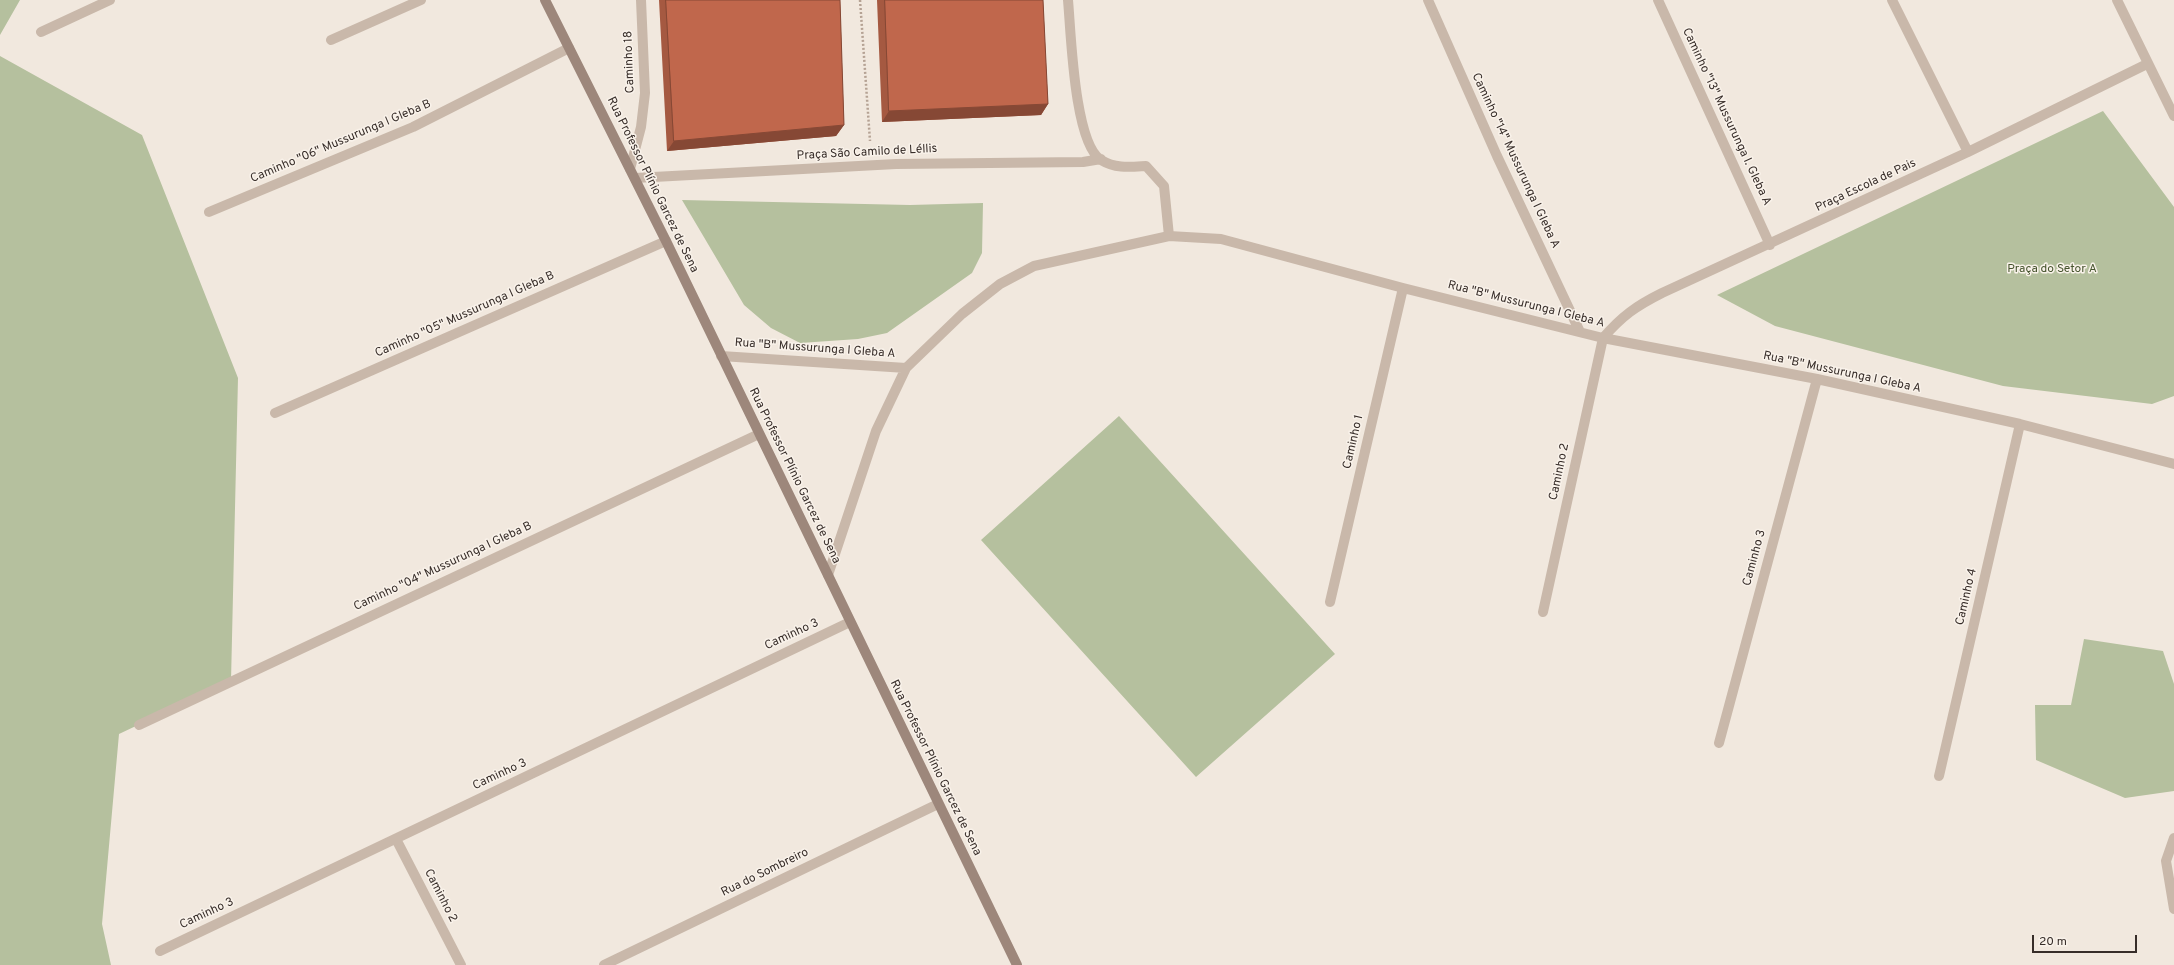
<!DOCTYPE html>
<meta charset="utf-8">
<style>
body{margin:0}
#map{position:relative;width:2174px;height:965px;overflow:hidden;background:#f1e8de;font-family:Overpass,sans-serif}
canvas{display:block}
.scale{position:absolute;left:2032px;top:935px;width:105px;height:18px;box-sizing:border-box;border:2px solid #372d29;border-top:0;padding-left:5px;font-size:12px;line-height:14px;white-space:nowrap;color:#372d29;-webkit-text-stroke:3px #f9f2ea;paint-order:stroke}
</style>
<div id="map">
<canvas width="2174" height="965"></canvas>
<div class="scale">20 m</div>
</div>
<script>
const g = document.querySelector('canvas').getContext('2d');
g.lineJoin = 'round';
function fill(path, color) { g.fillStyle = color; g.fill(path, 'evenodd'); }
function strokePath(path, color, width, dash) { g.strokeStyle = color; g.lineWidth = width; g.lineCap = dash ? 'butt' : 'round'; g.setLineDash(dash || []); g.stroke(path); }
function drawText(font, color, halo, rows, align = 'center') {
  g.font = font + ' Overpass,sans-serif'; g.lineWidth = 3; g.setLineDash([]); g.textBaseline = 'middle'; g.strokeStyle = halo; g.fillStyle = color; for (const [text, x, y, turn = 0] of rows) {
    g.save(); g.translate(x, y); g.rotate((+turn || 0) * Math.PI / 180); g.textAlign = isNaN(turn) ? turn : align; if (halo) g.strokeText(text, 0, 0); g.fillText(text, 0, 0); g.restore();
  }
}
fill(new Path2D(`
 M0,0h20l-20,35z
 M0,56l142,79 96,243 -7,303 -112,53 -17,190 9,41h-111z
 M2103,111l71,96v189l-22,8 -149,-18 -228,-60 -58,-31z
 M682,200l228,5 73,-2 -1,50 -10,20 -85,60 -29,6 -58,4 -29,-15 -27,-23z
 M1119,416l216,238 -139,123 -215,-237z
 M2084,639l79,12 11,33v107l-49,7 -89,-38 -1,-55h36z`), '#b5c09e');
strokePath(new Path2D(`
 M860,0l10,141`), '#b5a294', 2.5, [2, 2]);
strokePath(new Path2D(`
 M2174,838l-8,23 8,48`), '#c9b8aa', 10);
strokePath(new Path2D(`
 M1068,0c3,32 6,143 33,160 15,9 29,7 45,6l18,20 5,50
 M1428,0l69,156 83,176
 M1658,0l112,245
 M1892,0l76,152
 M2117,0l57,116
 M41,32l69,-32
 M331,40l90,-40
 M630,169l11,-42 4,-34 -4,-93
 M635,178l261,-14 187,-2 18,-3
 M209,212l204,-85 156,-79
 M721,356l185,12
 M275,413l391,-172
 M828,575l48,-144 30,-63 56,-54 38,-30 34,-18 135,-30 52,3 182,49 200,50 214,41 203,45 154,40
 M1330,602l73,-314
 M1543,612l60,-274c19,-22 33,-32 59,-45l306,-141 179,-88
 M139,725l620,-291
 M1719,743l98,-364
 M1939,776l81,-352
 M396,839l65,126
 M160,951l690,-329
 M604,965l334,-161`), '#c9b8aa', 10);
strokePath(new Path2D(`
 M545,0l121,241 351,724`), '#9d877b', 10);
fill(new Path2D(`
 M659,0h181l4,125 -8,11 -169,15z
 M877,0h166l5,104 -7,11 -159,7z`), '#a55941');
fill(new Path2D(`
 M1048,104l-7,11 -159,7 7,-11z
 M844,125l-8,11 -169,15 7,-10z`), '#864835');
const building = new Path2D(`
 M666,0h174l4,125 -170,16z
 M885,0h158l5,104 -159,7z`);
fill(building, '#c0674c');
strokePath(building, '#864835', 1);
drawText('12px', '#372d29', '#f9f2ea', [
 ["Caminho 18",630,62,-92],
 ["Caminho \"13\" Mussurunga I. Gleba A",1726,117,65],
 ["Caminho \"06\" Mussurunga I Gleba B",341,142,-23],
 ["Praça São Camilo de Léllis",867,153,-3],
 ["Caminho \"14\" Mussurunga I Gleba A",1515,161,65],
 ["Rua Professor Plínio Garcez de Sena",652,185,64],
 ["Praça Escola de Pais",1866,186,-25],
 ["Rua \"B\" Mussurunga I Gleba A",1526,305,14],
 ["Caminho \"05\" Mussurunga I Gleba B",465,315,-24],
 ["Rua \"B\" Mussurunga I Gleba A",815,349,4],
 ["Rua \"B\" Mussurunga I Gleba A",1842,373,12],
 ["Caminho 1",1354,442,-77],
 ["Caminho 2",1560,472,-78],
 ["Rua Professor Plínio Garcez de Sena",794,476,64],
 ["Caminho 3",1755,558,-75],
 ["Caminho \"04\" Mussurunga I Gleba B",443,567,-25],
 ["Caminho 4",1967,597,-77],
 ["Caminho 3",792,635,-25],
 ["Rua Professor Plínio Garcez de Sena",935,768,64],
 ["Caminho 3",500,775,-25],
 ["Rua do Sombreiro",765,873,-26],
 ["Caminho 2",440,896,63],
 ["Caminho 3",207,914,-25]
]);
drawText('12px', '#46542e', '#f9f2ea', [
 ["Praça do Setor A",2052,270]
]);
</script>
